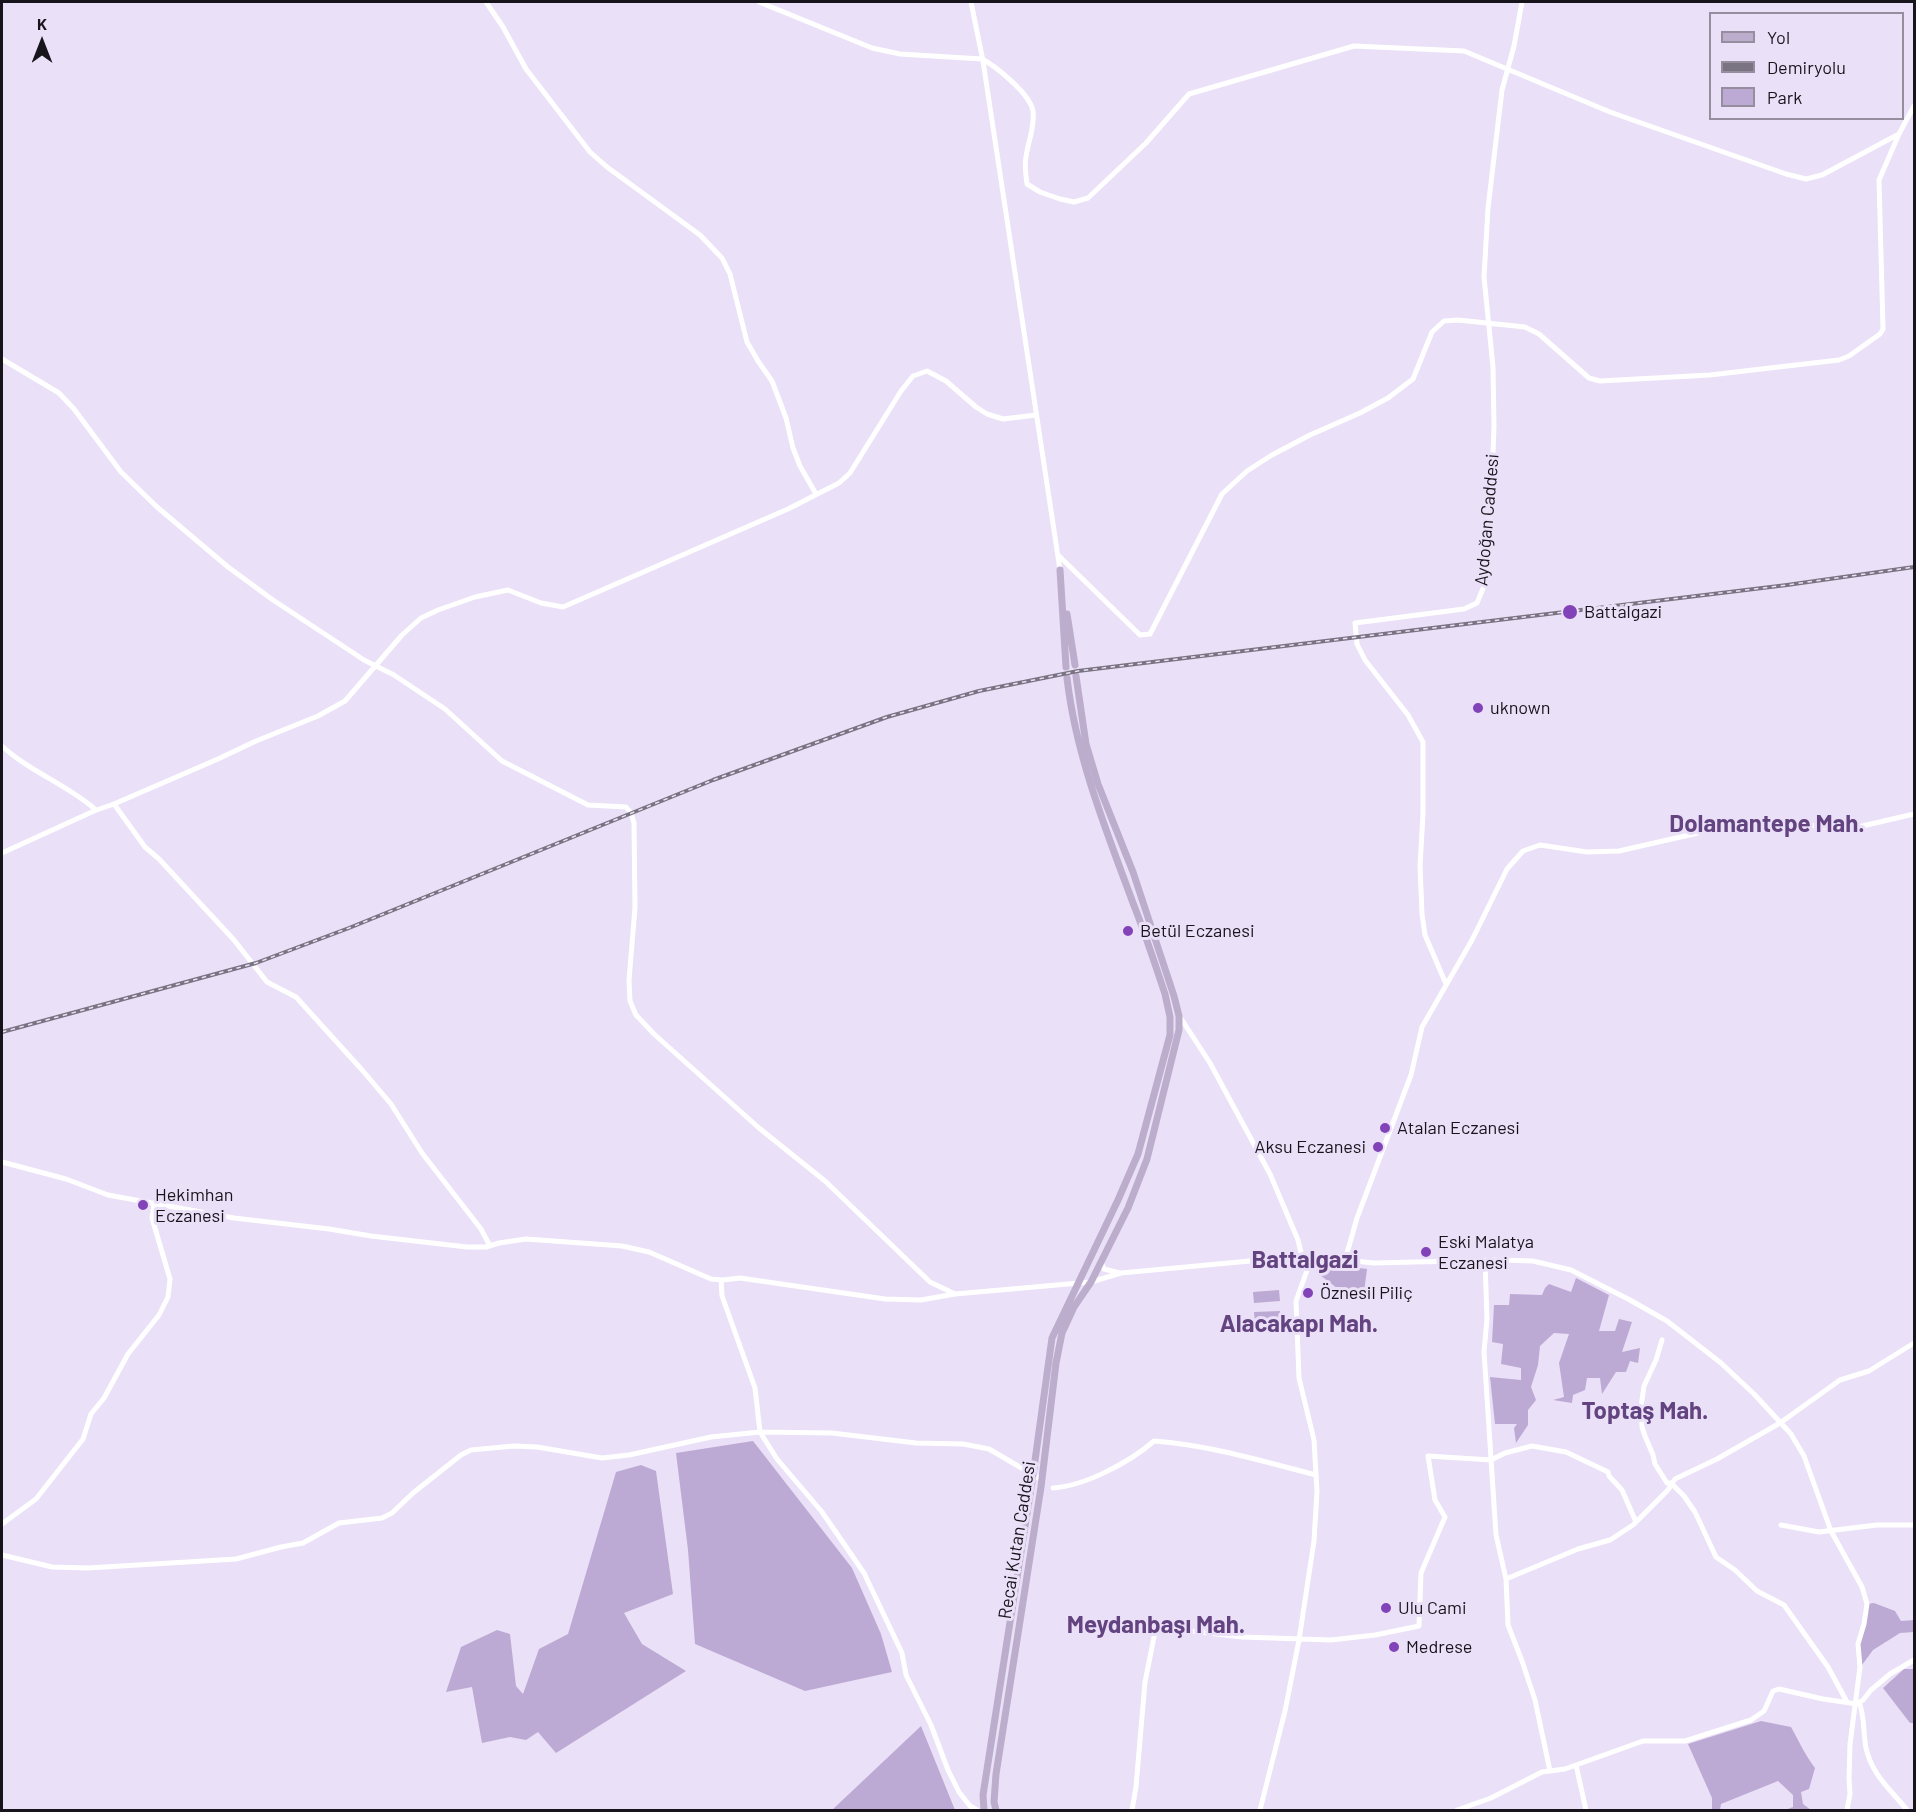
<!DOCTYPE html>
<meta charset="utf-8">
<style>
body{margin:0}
#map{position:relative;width:1916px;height:1812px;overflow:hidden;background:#eae0f7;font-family:Barlow,sans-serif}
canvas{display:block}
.frame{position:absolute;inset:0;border:3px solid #18141c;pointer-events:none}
.legend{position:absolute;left:1709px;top:12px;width:195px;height:108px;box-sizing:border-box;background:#eae0f7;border:2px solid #968e9f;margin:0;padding:8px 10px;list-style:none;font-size:18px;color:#18141c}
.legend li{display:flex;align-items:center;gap:12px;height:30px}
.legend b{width:30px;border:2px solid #968e9f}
.north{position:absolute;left:12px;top:12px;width:60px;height:60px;-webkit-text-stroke:4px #eae0f7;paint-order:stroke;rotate:0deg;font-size:16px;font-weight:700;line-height:24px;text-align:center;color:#18141c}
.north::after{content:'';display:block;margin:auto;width:21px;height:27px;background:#18141c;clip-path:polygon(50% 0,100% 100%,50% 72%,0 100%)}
</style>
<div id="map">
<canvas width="1916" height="1812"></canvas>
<div class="frame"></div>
<ul class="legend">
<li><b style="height:8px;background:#bbadcb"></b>Yol</li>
<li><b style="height:8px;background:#7a7382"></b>Demiryolu</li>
<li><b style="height:16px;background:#bdaad4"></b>Park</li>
</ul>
<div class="north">K</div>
</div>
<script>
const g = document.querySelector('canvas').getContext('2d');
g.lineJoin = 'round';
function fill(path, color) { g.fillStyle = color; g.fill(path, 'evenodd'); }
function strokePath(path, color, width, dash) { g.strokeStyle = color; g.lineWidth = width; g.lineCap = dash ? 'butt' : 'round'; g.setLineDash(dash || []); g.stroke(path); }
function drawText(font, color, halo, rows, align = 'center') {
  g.font = font + ' Barlow,sans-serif'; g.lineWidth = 6; g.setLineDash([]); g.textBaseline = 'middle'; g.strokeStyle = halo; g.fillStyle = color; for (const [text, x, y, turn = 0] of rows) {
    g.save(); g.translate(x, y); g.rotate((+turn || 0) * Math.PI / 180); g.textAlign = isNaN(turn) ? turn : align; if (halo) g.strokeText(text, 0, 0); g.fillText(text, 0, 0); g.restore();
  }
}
fill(new Path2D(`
 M1343,1266l24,3 -3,23 -5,8 -9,-2 -34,-26 1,-4z
 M1576,1278l33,17 -10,36h16l4,-12 13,3 -10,30 18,-4 -2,15 -8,-2 -4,11h-10l-14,22 -2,-16h-13l-2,12 -12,5 -1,8 -19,-3 11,-3 -5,-34 10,-29 -15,-1 -14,13 -2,19 -7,22 5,13 -8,10v15l-12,18 -2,-15 3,-4h-22l-5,-47 31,3v-12l-20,-4 2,-20 -11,-2 2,-37h15l1,-11 32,1 3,-7 4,-4 22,8z
 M1279,1290l1,11 -26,2 -1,-11z
 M1280,1311l1,11 -26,2 -1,-12z
 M753,1441l99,127 29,66 11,38 -87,19 -110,-47 -7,-94 -12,-97z
 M641,1465l15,6 17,123 -49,19 18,31 44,27 -130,82 -18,-21 -12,8 -16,-3 -28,6 -10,-56 -26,5 15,-45 36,-17 13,4 6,52 7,8 16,-45 29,-15 48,-162z
 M1874,1603l21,8 6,10 13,-1v12l-14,1 -27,17 -11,15 -4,-21 9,-40z
 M1904,1669h10v54h-4l-27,-35z
 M1761,1721l30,6c8,14 14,28 24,41l-6,21 -8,3 2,12 8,6h-26l8,-3v-12l-15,-14 -57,23 -1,6h-8v-12l-24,-54z
 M921,1726l34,84h-123z`), '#bdaad4');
strokePath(new Path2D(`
 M486,2l17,25 23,42 64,83 17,15 93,68 22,23 8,16 17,68 11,19 14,20 14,37 7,30 7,18 16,28
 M759,2l113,46 28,6 82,5c15,8 48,35 51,52 2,16 -5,31 -7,46 -2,9 0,18 1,27l13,8 20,7 14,3 14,-4 58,-55 43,-49 165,-48 110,5 146,61 176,62 20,5 16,-4 77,-41
 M971,2l12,59 77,509
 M2,359l57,34 15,16 47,63 36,35 71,60 45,33 91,60 30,15 51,34 57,52 86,44 38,2 5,6 3,10 1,85 -6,72 1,21 6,14 18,19 105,94 66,53 105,101 25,12 136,-12 30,-9 129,-12 60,1 35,-2 29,3 126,-3 33,1 38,9 59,30 37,21 54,42 33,31 37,40 13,22 27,75 31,56 5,17 -3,20 -6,20 2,23 -10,77 -1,35 1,15 -3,16
 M1058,555l82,80 10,-1 72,-140 25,-23 25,-16 38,-20 50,-22 28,-15 25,-19 19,-47 12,-11 14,-1 67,7 14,7 50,44 11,3 110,-6 129,-15 10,-4 31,-22 3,-5 -4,-149 20,-46 15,-28
 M2,746c28,26 66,39 94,64
 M114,804l31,43 14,12 75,81 33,42 29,15 67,74 28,33 31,49 59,76 9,17
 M2,853l92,-42 20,-7 104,-45 38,-18 62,-25 27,-15 57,-66 19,-17 17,-8 37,-13 33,-7 33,13 22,4 225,-98 51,-26 11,-10 51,-82 12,-15 14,-5 19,10 30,26 11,7 16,5 33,-4
 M1446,984l-21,-49 -3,-21 -2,-48 3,-52v-72l-15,-27 -43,-55 -8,-16 -2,-21 109,-14 13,-6 7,-17 8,-104 2,-56 -1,-59 -9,-90 4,-69 14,-118 12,-44 8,-44
 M1180,1017l30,46 60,111 28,66 4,17 8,5 -14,39 3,77 15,62 3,51 -3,50 -15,99 -14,71 -25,99
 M2,1162l64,17 42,16 126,23 95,11 42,7 96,11h19l13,-4 27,-4 96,7 27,6 62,27 12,1 17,-2 145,21 36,1 34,-6
 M1345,1260l12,-42 54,-143 11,-48 50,-87 35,-71 16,-18 17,-6 47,7 32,-1 123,-28 27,-2 66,7 23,-1 56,-13
 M1485,1261l2,58 -3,33 12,183 10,44 2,46 14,36 13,39 15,71
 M1101,1262l3,7 16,4
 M721,1280l1,16 33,92 5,44 17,27 45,53 42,61 38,80 4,22 25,50 17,45 11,22 11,14 7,4
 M1662,1340l-6,20 -12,26 -3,21 1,20 3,9 8,19 2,9 12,19h4l13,13 11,16 21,45 19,13 22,21 27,14 44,62 19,35
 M1053,1488c32,-2 77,-26 101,-47 55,4 108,20 162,34
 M2,1524l34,-25 47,-60 8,-25 13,-16 24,-44 31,-39 9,-18 2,-18 -18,-61 2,-13
 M1781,1525l38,7 58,-7h37
 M2,1555l50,12 36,1 148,-9 45,-12 22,-4 36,-20 43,-5 10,-5 21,-20 48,-38 10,-5 43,-4 23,1 65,11 27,-3 82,-18 49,-5 72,1 84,10 47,1 26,5 53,31
 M1506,1579l72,-30 32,-9 23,-15 35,-35 7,-11 42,-20 63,-36 60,-43 29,-9 45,-28
 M1859,1702c6,15 4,31 7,46 6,27 25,42 41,62
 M1576,1765l10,45
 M1132,1810l4,-23 9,-105 11,-55 86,10 89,3 44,-5 44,-9 2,-53 24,-56 -10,-17 -7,-44 63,4 14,-7 27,-7 34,6 42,20 1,4 13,14 14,32
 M1457,1810l34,-12 51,-26 23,-3 78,-28h42l66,-21 13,-9 9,-20 6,-2 44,10 34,5 6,-4 8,-10 19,-16 24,-14`), '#fff', 5);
strokePath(new Path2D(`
 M1060,570l6,97
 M1067,614l8,51
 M984,1810l-1,-15 50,-320 19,-137 66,-138 20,-46 32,-119v-18l-5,-23c-10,-30 -20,-61 -32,-91 -27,-73 -57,-147 -66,-225
 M996,1810l-2,-8 2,-28 45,-287 15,-124 6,-30 12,-26 17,-25 37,-74 19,-49 32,-129v-14l-5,-20 -41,-124 -35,-88 -12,-40 -10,-68`), '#bbadcb', 7);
const rail = new Path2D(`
 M2,1032l254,-69 93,-35 364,-148 174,-63 92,-26 99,-20 709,-86 127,-18`);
strokePath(rail, '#7a7382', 4);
strokePath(rail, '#eae0f7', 1.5, [4.5]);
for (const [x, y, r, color] of [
 [1570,612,8,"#8343b8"],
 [1478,708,6,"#8343b8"],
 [1128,931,6,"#8343b8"],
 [1385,1128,6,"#8343b8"],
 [1378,1147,6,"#8343b8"],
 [143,1205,6,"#8343b8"],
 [1426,1252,6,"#8343b8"],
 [1308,1293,6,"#8343b8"],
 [1386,1608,6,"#8343b8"],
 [1394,1647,6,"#8343b8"]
]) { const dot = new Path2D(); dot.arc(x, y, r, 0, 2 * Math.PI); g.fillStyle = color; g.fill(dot); strokePath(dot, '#eae0f7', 2); }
drawText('18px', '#18141c', '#eae0f7', [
 ["Aydoğan Caddesi",1487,520,-85],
 ["Recai Kutan Caddesi",1017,1540,-81]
]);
drawText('18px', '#18141c', '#eae0f7', [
 ["Battalgazi",1584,612],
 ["uknown",1490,708],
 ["Betül Eczanesi",1140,931],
 ["Atalan Eczanesi",1397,1128],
 ["Aksu Eczanesi",1366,1147,"right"],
 ["Hekimhan",155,1195],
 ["Eczanesi",155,1216],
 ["Eski Malatya",1438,1242],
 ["Eczanesi",1438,1263],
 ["Öznesil Piliç",1320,1293],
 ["Ulu Cami",1398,1608],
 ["Medrese",1406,1647]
], 'left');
drawText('bold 24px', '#634480', '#eae0f7', [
 ["Dolamantepe Mah.",1767,824],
 ["Battalgazi",1305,1260],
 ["Alacakapı Mah.",1299,1324],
 ["Toptaş Mah.",1645,1411],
 ["Meydanbaşı Mah.",1156,1625]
]);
</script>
